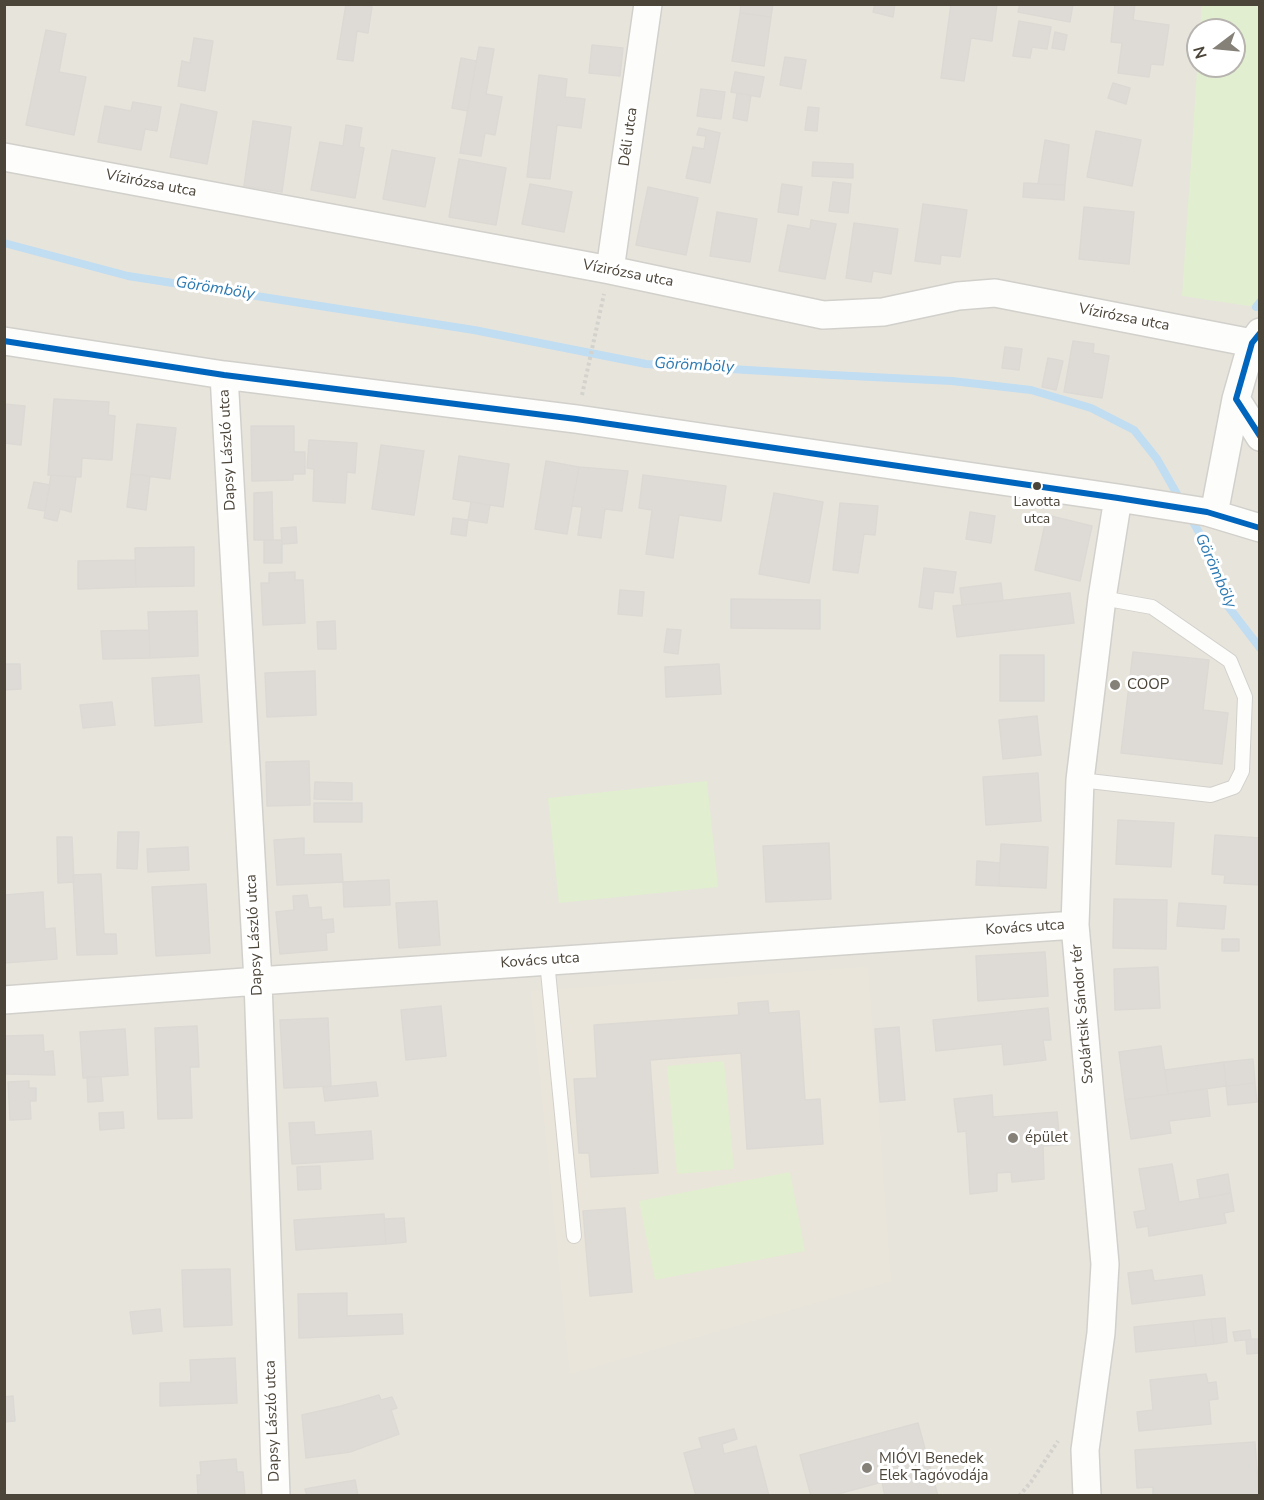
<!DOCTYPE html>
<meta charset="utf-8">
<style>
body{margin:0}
#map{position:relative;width:1264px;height:1500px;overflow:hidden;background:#f4f2ee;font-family:"Nunito Sans",sans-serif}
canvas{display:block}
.frame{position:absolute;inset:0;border:6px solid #4b4439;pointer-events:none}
.north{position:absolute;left:1186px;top:18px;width:60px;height:60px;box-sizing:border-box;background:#fff;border:2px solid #b7b4b0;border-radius:50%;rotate:254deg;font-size:16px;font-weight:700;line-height:24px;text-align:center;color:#4b4439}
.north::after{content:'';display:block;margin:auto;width:21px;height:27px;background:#868178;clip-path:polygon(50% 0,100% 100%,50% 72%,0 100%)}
</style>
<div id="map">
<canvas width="1264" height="1500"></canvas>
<div class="frame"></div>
<div class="north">N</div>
</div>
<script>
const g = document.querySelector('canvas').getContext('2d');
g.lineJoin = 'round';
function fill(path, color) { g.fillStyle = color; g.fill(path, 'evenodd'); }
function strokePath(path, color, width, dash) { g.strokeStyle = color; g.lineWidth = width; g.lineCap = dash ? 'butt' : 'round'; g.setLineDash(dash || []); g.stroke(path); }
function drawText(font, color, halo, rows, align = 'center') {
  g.font = font + ' "Nunito Sans",sans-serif'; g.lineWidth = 6; g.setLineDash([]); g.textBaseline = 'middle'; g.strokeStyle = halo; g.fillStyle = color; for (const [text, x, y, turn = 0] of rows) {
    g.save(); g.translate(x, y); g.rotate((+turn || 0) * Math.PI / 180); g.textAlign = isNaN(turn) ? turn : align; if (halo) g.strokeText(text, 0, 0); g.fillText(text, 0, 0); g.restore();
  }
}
fill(new Path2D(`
 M5,5h1254v1490h-1254zM1198,30h36v36h-36z`), '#e7e4dc');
fill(new Path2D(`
 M868,967l23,314 -321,93 -39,-383z`), '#eae5da');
fill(new Path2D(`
 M1202,4l57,1 1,297 -4,5 -74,-11 16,-240v10h36v-36h-34z
 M707,781l11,106 -159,16 -11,-105z
 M724,1061l10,108 -57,5 -10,-108z
 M790,1172l15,79 -150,29 -16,-79z`), '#e1eecf');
strokePath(new Path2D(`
 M4,243l124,33 346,54 172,34 186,11 120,6 79,9 60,18 43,22 23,29 24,42
 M1256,307l4,-5
 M1189,515l19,33 19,57 33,43`), '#c0ddf1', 8);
const building = new Path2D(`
 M346,4h9l17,3 -4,26 -11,-2 -4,30 -16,-2z
 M741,4h32l-2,13 -31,-4z
 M875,4h20l-2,13 -20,-5z
 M951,4h46l-5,37 -21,-3 -7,43 -23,-3z
 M1020,4h53l-3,18 -52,-10z
 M1115,4h20l-2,16 36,5 -6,40 -12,-1 -2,13 -31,-4 4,-30 -11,-1z
 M740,13l31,4 -7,49 -32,-5z
 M1019,21l32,6 -4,22 -15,-2 -2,11 -17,-2z
 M46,30l20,4 -7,38 27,5 -12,58 -48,-10z
 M1055,32l12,3 -3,15 -12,-2z
 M194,38l19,3 -8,50 -27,-5 4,-25 8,2z
 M592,45l31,3 -3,28 -31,-3z
 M479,47l15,2 -8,45 16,3 -7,38 -10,-2 -4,23 -21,-3z
 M785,57l21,3 -5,29 -21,-4z
 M461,58l15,3 -8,50 -16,-3z
 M735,72l29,5 -4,20 -29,-5z
 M539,75l28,4 -2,18 20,2 -4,29 -24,-3 -7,54 -23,-2z
 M1113,83l17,5 -4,16 -18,-6z
 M701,89l24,3 -4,27 -24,-3z
 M737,93l14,2 -4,26 -14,-3z
 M133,102l28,5 -4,24 -12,-2 -4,21 -43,-8 7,-36 26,5z
 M181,104l36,8 -10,52 -37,-7z
 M808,107l11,1 -2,23 -12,-1z
 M253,121l38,6 -9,65 -38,-6z
 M346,125l16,3 -3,19 5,1 -9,50 -44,-8 9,-48 23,4z
 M699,128l21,5 -10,50 -24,-5 7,-31 11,2 2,-13 -9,-1z
 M1096,131l45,9 -9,46 -45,-9z
 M1045,140l24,5 -4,40 -27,-1z
 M392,150l43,8 -10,49 -42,-8z
 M459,159l47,9 -10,57 -47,-8z
 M813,162l40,2v14l-41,-2z
 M833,182l18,2 -3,29 -19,-2z
 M1024,183l41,2 -1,15 -41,-3z
 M530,184l42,8 -8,40 -42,-8z
 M782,184l20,3 -4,28 -20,-3z
 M648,187l50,11 -12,57 -50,-10z
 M923,204l44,6 -7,47 -19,-2 -1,9 -25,-3z
 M1084,207l50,5 -5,52 -50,-5z
 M717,212l40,7 -7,43 -40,-6z
 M811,220l25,4 -11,55 -46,-8 9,-46 22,4z
 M854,223l44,6 -7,45 -18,-3 -2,11 -25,-4z
 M1073,341l21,3 -1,9 16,3 -7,42 -38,-6z
 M1005,347l17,2 -3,21 -17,-2z
 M1048,358l15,3 -7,29 -14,-3z
 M54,399l55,3 -1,13 7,1 -3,44 -30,-2 -1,19 -33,-2z
 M4,404l21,2 -4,39 -17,-2z
 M137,424l39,4 -6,51 -39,-5z
 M251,426h43v26h11v22h-12v6l-41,1z
 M309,440l48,3 -2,30 -8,-1 -2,31 -32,-2 1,-32 -7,-1z
 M381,445l43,6 -10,64 -42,-6z
 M459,456l50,8 -6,43 -50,-8z
 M546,461l33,6 -12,67 -32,-5z
 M579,467l49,4 -6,40 -17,-2 -4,29 -23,-3 4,-28 -10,-1z
 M131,474l19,2 -4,34 -19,-3z
 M51,475l25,2 -5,35 -11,-3 -3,12 -13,-3z
 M643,475l83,11 -5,35 -42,-6 -6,43 -27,-4 6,-44 -13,-2z
 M34,482l16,3 -5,26 -17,-3z
 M272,492l1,48h-19v-47z
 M774,493l49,9 -14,81 -50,-9z
 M471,502l19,3 -3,18 -19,-3z
 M840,503l38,3 -3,29 -11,-1 -6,39 -25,-3z
 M970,512l25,4 -4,27 -25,-4z
 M1047,515l45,11 -12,55 -45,-11z
 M453,518l15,2 -2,16 -15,-2z
 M296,527l1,16 -15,1 -1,-16z
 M264,540h18v23h-18z
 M194,547v39l-58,1 -1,-39z
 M135,560l1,27 -58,2v-28z
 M924,568l32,4 -3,21 -19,-2 -2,18 -13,-2z
 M295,572v8h8l2,43 -42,2 -2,-42h8v-10z
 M1001,583l2,18 -41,4 -2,-17z
 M620,590l24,2 -2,24 -24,-2z
 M1070,593l4,30 -117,14 -4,-31z
 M731,599l89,1v29l-89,-1z
 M197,611l1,45 -48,2 -2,-46z
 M335,621l1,28h-18l-1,-27z
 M667,629l14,1 -3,24 -14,-2z
 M149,630l1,28 -47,1 -2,-28z
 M1133,652l76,8 -6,50 25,3 -6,51 -101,-11z
 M1000,655h44v46h-44z
 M4,664h16l1,25 -17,1z
 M719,664l2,30 -55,3 -1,-30z
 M315,671l1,44 -49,2 -2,-44z
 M199,675l3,47 -47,4 -3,-48z
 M112,702l3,23 -32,3 -3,-23z
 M1037,716l4,39 -38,4 -4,-39z
 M309,761l1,44 -43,1 -1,-44z
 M1038,773l3,48 -55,4 -3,-48z
 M315,782l37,1v17l-38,-1z
 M314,803h48v19h-48z
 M1118,820l56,3 -3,44 -55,-3z
 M118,832h21l-2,37 -20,-1z
 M1215,835l45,3v47l-36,-2 1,-8 -13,-1z
 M57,837h15l2,45 -16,1z
 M304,838v17l37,-1 2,28 -66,3 -3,-45z
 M829,843l2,56 -65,3 -3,-56z
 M1001,844l47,3 -2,41 -47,-2z
 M188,847l1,23 -41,2 -1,-23z
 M977,861l23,2 -1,23 -23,-1z
 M101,874l3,60h12l1,20 -40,1 -4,-80z
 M389,880l1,25 -46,2 -1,-25z
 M206,884l4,69 -54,3 -4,-69z
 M43,892l2,37 10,-1 2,31 -53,4v-68z
 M307,895l2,13 12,-1 1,13 11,-1 1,13 -8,1 1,17 -47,4 -4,-42 18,-2 -1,-14z
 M1114,899l53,1 -1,49 -53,-1z
 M437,901l3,44 -41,3 -3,-45z
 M1179,903l47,3 -2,23 -47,-3z
 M1222,939h17v12h-17z
 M1045,952l3,44 -70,5 -2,-45z
 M1158,967l2,41 -45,2 -1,-41z
 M768,1001l1,12 30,-2 6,89 15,-1 3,45 -76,5 -6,-96 -91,7 8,113 -67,4 -2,-24h-10l-5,-74 23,-1 -3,-53 145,-10 -1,-12z
 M441,1006l5,50 -40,4 -5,-50z
 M1048,1008l3,32h-8l3,20 -42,5 -2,-21 -66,7 -3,-31z
 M328,1018l3,68 -47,2 -4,-68z
 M197,1026l2,41h-9l2,51 -34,1 -3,-91z
 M899,1027l6,73 -25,2 -5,-73z
 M125,1029l3,46 -45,3 -3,-46z
 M43,1035l1,17 9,-1 2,24 -49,-1 -1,-38z
 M1161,1046l7,48 -43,6 -6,-48z
 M1253,1059l2,24 -29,3 -2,-24z
 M1224,1062l2,24 -58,8 -3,-24z
 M87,1077h14l2,24 -15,1z
 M29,1081v7h7v13h-6l1,18 -21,1 -2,-38z
 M376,1082l2,14 -53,5 -2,-14z
 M1255,1083l2,19 -29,3 -2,-19z
 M1207,1089l3,27 -41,5 2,12 -40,6 -6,-39z
 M992,1095l1,22 64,-5 3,33 -17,1 1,33 -32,3 -1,-10 -14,1v18l-27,3 -4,-63 -8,1 -4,-33z
 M123,1112l1,16 -24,2 -1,-17z
 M314,1122l1,13 56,-4 2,28 -81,5 -3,-41z
 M1172,1164l7,38 52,-9 3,18 -10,2 2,10 -77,13 -1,-10 -11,2 -3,-16 12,-2 -7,-41z
 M320,1166l1,23 -23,1 -1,-23z
 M1228,1174l3,19 -31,6 -3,-19z
 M625,1208l7,84 -42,4 -7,-85z
 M384,1214l2,30 -90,6 -2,-30z
 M404,1218l2,24 -20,2 -2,-25z
 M230,1269l2,56 -48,2 -2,-57z
 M1152,1270l2,11 48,-6 3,20 -73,9 -4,-31z
 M347,1293v23l55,-2 1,20 -104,4 -1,-44z
 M160,1309l2,22 -29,3 -3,-22z
 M1225,1318l2,24 -13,2 -3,-25z
 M1211,1319l3,25 -18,2 -3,-25z
 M1193,1321l3,25 -60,6 -2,-25z
 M1250,1330l1,9 -16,2 -2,-9z
 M1251,1339h9v14l-13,1 -1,-14z
 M235,1358l2,45 -77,3v-23l31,-1 -1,-22z
 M1206,1374l2,9 8,-1 2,17 -9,1 2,24 -72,7 -2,-19 16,-2 -3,-30z
 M379,1395l2,5 11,-3 5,11 -6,2 8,24 -49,18 -44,6 -4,-43 39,-9z
 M13,1396l2,25 -11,1v-25z
 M918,1423l20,73h-53l-3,-14 -51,14h-20l-11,-41z
 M734,1429l3,10 -15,5 2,10 32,-8 13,50h-73l-12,-43 18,-5 -3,-10z
 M1255,1442l4,54h-106v-9l-16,1 -2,-38z
 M236,1459l1,13h6l2,24h-47l-1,-21h4l-1,-13z
 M355,1480l3,16h-51l-2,-7z`);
fill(building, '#dedbd6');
strokePath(building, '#dcd9d4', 1.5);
const service = new Path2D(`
 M1080,780l131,15 23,-8 8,-16 3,-74 -15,-36 -78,-54 -50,-9
 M547,961l27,275`);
const minor = new Path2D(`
 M4,157l606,113 213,45 60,-3 75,-16 37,-3 257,50
 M610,270l38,-266
 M4,341l220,34 352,44 542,79 89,14 53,16
 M224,375l34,606 18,515
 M1236,399l24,38
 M1214,514l22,-115 16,-56 8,-11
 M4,1000l254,-19 817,-56
 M1087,1496l-2,-46 16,-117 4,-69 -30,-339 5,-145 22,-182 16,-100`);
strokePath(service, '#d2d0cb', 16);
strokePath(minor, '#d2d0cb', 30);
strokePath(new Path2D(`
 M582,395l22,-101
 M1019,1496l12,-14 27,-41`), '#d3d2cc', 4, [3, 3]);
strokePath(service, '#fdfdfc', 14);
strokePath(minor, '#fdfdfc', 27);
strokePath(new Path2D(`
 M1260,333l-8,10 -16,56 24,37
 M4,341l220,34 352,44 542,79 89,14 53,16`), '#0065bd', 6);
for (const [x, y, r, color] of [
 [1037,486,5,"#4b4439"],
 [1115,685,6,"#868178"],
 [1013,1138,6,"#868178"],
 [867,1468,6,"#868178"]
]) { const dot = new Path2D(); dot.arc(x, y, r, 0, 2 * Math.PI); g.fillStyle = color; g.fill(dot); strokePath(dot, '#fff', 2); }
drawText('14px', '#4b4439', '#fff', [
 ["Lavotta",1037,503],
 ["utca",1037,520]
]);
drawText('15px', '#4b4439', '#fff', [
 ["Déli utca",629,137,-82],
 ["Vízirózsa utca",151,184,11],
 ["Vízirózsa utca",628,274,11],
 ["Vízirózsa utca",1124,318,11],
 ["Dapsy László utca",228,450,-93],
 ["Kovács utca",1025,928,-4],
 ["Dapsy László utca",255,935,-93],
 ["Kovács utca",540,961,-4],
 ["Szolártsik Sándor tér",1083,1014,-95],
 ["Dapsy László utca",273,1421,-92]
]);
drawText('15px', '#4b4439', '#fff', [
 ["COOP",1127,685],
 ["épület",1025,1138],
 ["MIÓVI Benedek",879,1459],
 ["Elek Tagóvodája",879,1476]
], 'left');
drawText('italic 16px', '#2e7ab2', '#fff', [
 ["Görömböly",215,289,9],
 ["Görömböly",694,366,3],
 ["Görömböly",1215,571,66]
]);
</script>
